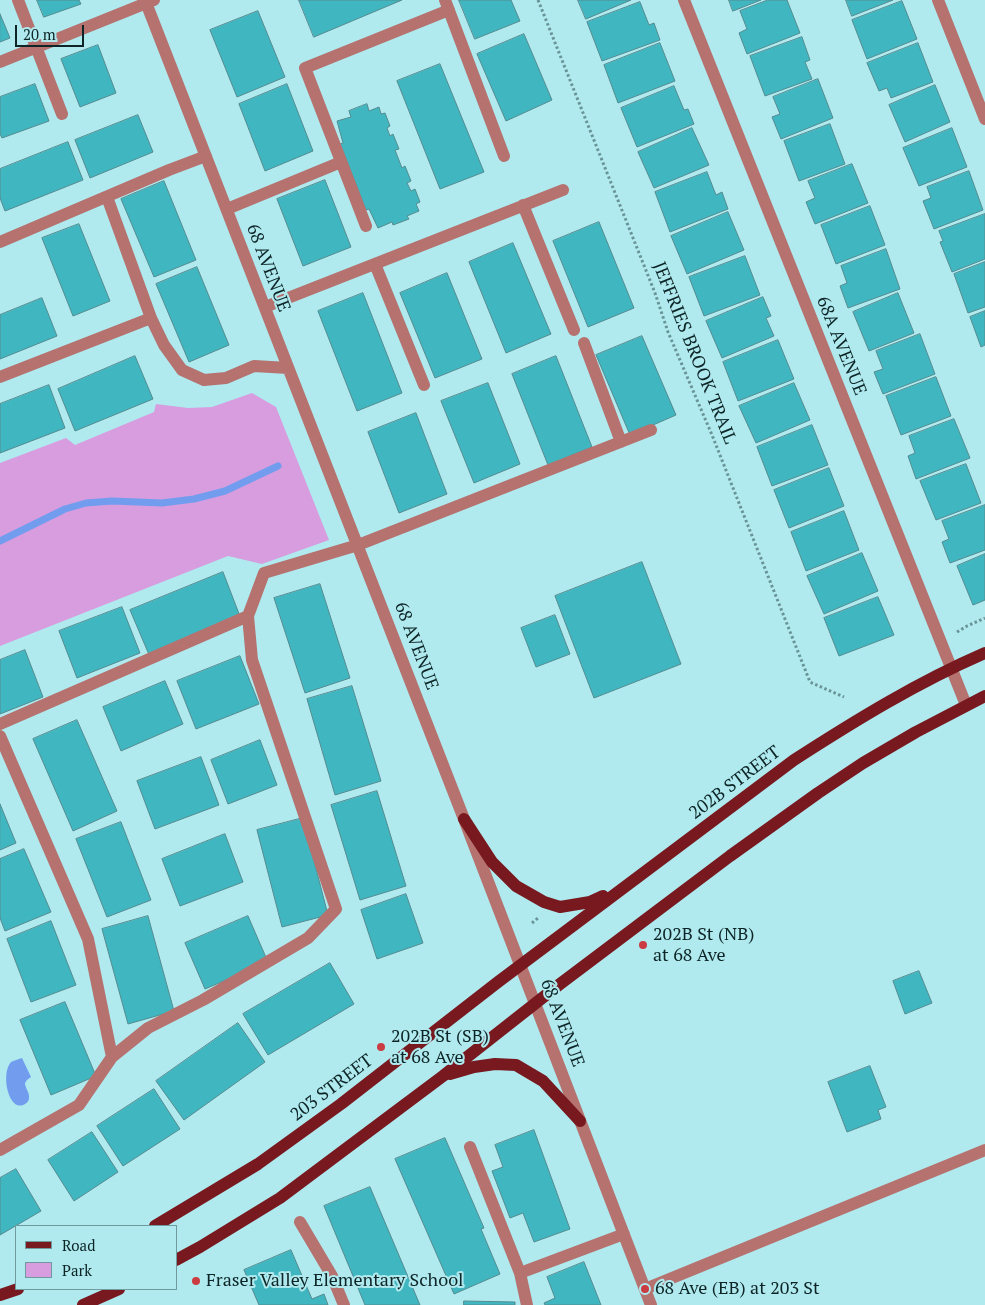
<!DOCTYPE html>
<style>
body{margin:0}
#map{position:relative;width:985px;height:1305px;overflow:hidden;background:#b0eaef;font-family:"PT Serif",serif}
canvas{display:block}
.legend{position:absolute;left:15px;top:1225px;width:162px;height:65px;box-sizing:border-box;background:#b0eaef;border:1px solid #6f9b9f;margin:0;padding:6px 9px;list-style:none;font-size:15px;color:#0d2526}
.legend li{display:flex;align-items:center;gap:10px;height:25px}
.legend b{width:25px;border:1px solid #6f9b9f}
.scale{position:absolute;left:15px;top:25px;width:69px;height:22px;box-sizing:border-box;border:2px solid #0d2526;border-top:0;padding-left:6px;font-size:15px;line-height:18px;white-space:nowrap;color:#0d2526;-webkit-text-stroke:4px #b0eaef;paint-order:stroke}
</style>
<div id="map">
<canvas width="985" height="1305"></canvas>
<ul class="legend">
<li><b style="height:6px;background:#78191f"></b>Road</li>
<li><b style="height:14px;background:#d79dde"></b>Park</li>
</ul>
<div class="scale">20 m</div>
</div>
<script>
const g = document.querySelector('canvas').getContext('2d');
g.lineJoin = 'round';
function fill(path, color) { g.fillStyle = color; g.fill(path, 'evenodd'); }
function strokePath(path, color, width, dash) { g.strokeStyle = color; g.lineWidth = width; g.lineCap = dash ? 'butt' : 'round'; g.setLineDash(dash || []); g.stroke(path); }
function drawText(font, color, halo, rows, align = 'center') {
  g.font = font + ' "PT Serif",serif'; g.lineWidth = 4; g.setLineDash([]); g.textBaseline = 'middle'; g.strokeStyle = halo; g.fillStyle = color; for (const [text, x, y, turn = 0] of rows) {
    g.save(); g.translate(x, y); g.rotate((+turn || 0) * Math.PI / 180); g.textAlign = isNaN(turn) ? turn : align; if (halo) g.strokeText(text, 0, 0); g.fillText(text, 0, 0); g.restore();
  }
}
fill(new Path2D(`
 M252,393l24,14 53,133 -67,24 -34,-8 -228,90v-183l66,-25 9,7 79,-33 2,-8 32,4 24,-1z`), '#d79dde');
fill(new Path2D(`
 M22,1058l9,19 -4,3 -2,3c0,5 5,10 4,15 0,3 -2,5 -4,6 -16,10 -25,-30 -14,-42 4,-2 8,-3 11,-4z`), '#729def');
strokePath(new Path2D(`
 M0,541l65,-32 21,-6 26,-2 50,2 32,-4 31,-8 53,-25`), '#729def', 7);
const building = new Path2D(`
 M37,0h42l2,4 -37,13z
 M299,0h103l-88,37z
 M459,0h52l9,21 -45,18z
 M578,0h53l-45,19z
 M729,0h32l-28,11z
 M768,0h19l13,33 -53,21 -8,-21 8,-4 -7,-18z
 M846,0h47l-41,16z
 M902,1l15,38 -50,20 -15,-39z
 M640,2l9,23 5,-2 6,17 -58,21 -15,-39z
 M258,11l27,66 -48,20 -27,-67z
 M0,14l10,24 -10,4z
 M524,34l28,66 -46,21 -29,-67z
 M802,37l8,23 -5,2 7,17 -47,17 -15,-40z
 M660,43l15,38 -57,22 -14,-38z
 M918,43l15,39 -42,16 -4,-10 -8,3 -12,-28z
 M98,45l18,48 -36,14 -19,-48z
 M440,64l44,108 -44,17 -43,-108z
 M818,79l15,39 -52,21 -9,-22 8,-3 -7,-17z
 M35,84l14,37 -47,17 -2,-4v-37z
 M287,84l26,67 -48,20 -26,-67z
 M935,85l15,37 -45,20 -16,-37z
 M674,86l10,24 4,-1 6,15 -57,23 -16,-39z
 M367,104l2,7 10,-4 2,7 4,-1 5,13 -3,2 3,8 3,-2 6,15 -4,1 7,18 3,-2 6,15 -4,2 4,8 4,-2 5,13 -4,2 3,7 -12,5 2,3 -16,6 -1,-3 -14,6 -9,-19 -3,1 -26,-66 3,-1 -6,-22 14,-4 -2,-6z
 M138,115l15,37 -63,26 -15,-38z
 M830,124l15,40 -46,17 -15,-40z
 M692,128l17,37 -55,23 -16,-36z
 M952,128l15,39 -48,19 -16,-38z
 M68,142l15,38 -78,31 -5,-13v-29z
 M852,164l16,39 -53,21 -9,-22 9,-4 -7,-17z
 M969,171l14,39 -49,19 -11,-28 8,-3 -4,-11z
 M707,172l9,23 6,-3 6,17 -58,23 -15,-40z
 M325,180l26,67 -48,19 -26,-67z
 M164,181l32,79 -42,17 -33,-78z
 M870,206l15,39 -49,19 -15,-39z
 M728,212l16,38 -57,24 -16,-38z
 M985,214v45l-33,13 -12,-30 3,-1 -4,-10z
 M599,222l35,86 -46,19 -35,-86z
 M79,224l31,77 -37,15 -31,-78z
 M513,243l38,91 -45,19 -37,-91z
 M886,249l14,40 -52,19 -8,-22 7,-3 -6,-17z
 M745,256l15,39 -56,21 -15,-39z
 M985,262v45l-17,6 -14,-39z
 M197,267l32,78 -40,17 -33,-78z
 M447,273l35,86 -47,19 -35,-85z
 M363,293l39,100 -45,18 -39,-100z
 M898,293l16,40 -45,18 -16,-39z
 M763,297l8,19 -5,2 8,18 -52,22 -16,-37z
 M42,298l15,38 -57,23v-44z
 M985,311v34l-4,2 -11,-30z
 M920,334l15,40 -52,20 -9,-22 9,-3 -7,-18z
 M642,336l34,79 -46,20 -34,-80z
 M778,340l16,39 -56,22 -15,-39z
 M135,356l18,43 -78,32 -17,-42z
 M556,356l36,91 -44,18 -36,-91z
 M936,377l15,39 -50,19 -15,-39z
 M488,383l32,81 -46,19 -33,-82z
 M794,383l16,37 -54,23 -17,-37z
 M49,385l16,43 -65,25v-49z
 M416,413l31,81 -48,19 -31,-81z
 M954,419l16,39 -54,21 -8,-23 7,-3 -6,-17z
 M812,425l16,40 -56,21 -15,-39z
 M966,464l15,39 -45,17 -16,-39z
 M829,468l15,38 -55,22 -15,-38z
 M985,505v45l-35,13 -8,-21 7,-3 -7,-18z
 M844,511l15,39 -53,21 -15,-39z
 M862,553l16,38 -54,23 -17,-38z
 M985,554v46l-12,5 -16,-39z
 M642,562l39,102 -87,34 -39,-102z
 M223,572l18,47 -91,38 -20,-47z
 M320,584l30,94 -45,15 -31,-95z
 M878,597l16,38 -55,21 -15,-38z
 M122,607l18,46 -63,25 -18,-47z
 M555,615l15,39 -34,13 -15,-39z
 M25,650l18,47 -43,17v-54z
 M240,656l19,48 -63,25 -19,-48z
 M165,681l18,43 -62,27 -18,-44z
 M352,686l29,95 -46,14 -28,-96z
 M77,720l40,91 -44,20 -40,-92z
 M260,740l17,45 -49,19 -17,-44z
 M201,757l18,48 -64,24 -18,-48z
 M377,791l29,95 -46,14 -29,-95z
 M0,804l16,39 -16,7z
 M303,818l25,97 -46,12 -25,-97z
 M121,822l30,78 -44,17 -31,-78z
 M225,834l18,48 -63,24 -18,-47z
 M24,849l27,63 -46,19 -5,-13v-59z
 M406,894l17,49 -46,16 -16,-49z
 M148,916l26,95 -46,13 -26,-95z
 M248,916l20,46 -63,27 -20,-46z
 M51,921l25,64 -45,17 -24,-63z
 M330,963l24,41 -86,51 -25,-41z
 M919,971l13,32 -27,11 -12,-33z
 M65,1002l31,74 -45,19 -31,-75z
 M238,1023l27,39 -81,58 -28,-39z
 M870,1066l16,41 -8,3 3,9 -34,13 -19,-50z
 M154,1089l26,40 -57,37 -26,-40z
 M534,1130l36,99 -36,13 -11,-29 -13,5 -18,-47 11,-4 -8,-22z
 M92,1132l26,40 -44,29 -26,-41z
 M445,1138l39,90 -3,1 19,45 -46,20 -59,-135z
 M16,1169l25,42 -41,24v-57z
 M370,1187l50,118h-55l-41,-99z
 M291,1250l21,49 12,-5 4,11h-69l-15,-35z
 M584,1262l17,43h-56l-1,-2 11,-5 -8,-21z
 M464,1301l51,1v3h-51z`);
fill(building, '#40b7c0');
strokePath(building, '#548b90', 1);
strokePath(new Path2D(`
 M538,0l117,293 13,39 44,103 98,247 34,15
 M957,632l10,-6 18,-8
 M532,923l6,-5`), '#699497', 3, [2.5, 2.5]);
strokePath(new Path2D(`
 M18,0l44,114
 M145,0l319,819 187,486
 M445,0l59,156
 M684,0l282,705
 M938,0l47,119
 M0,62l154,-62
 M107,197l44,121
 M523,205l51,125
 M227,209l114,-47
 M366,226l-61,-158 144,-58
 M0,242l169,-72 37,-14
 M375,264l49,121
 M265,307l298,-117
 M584,343l37,99
 M0,377l151,-59 13,27 18,25 22,10 22,-2 28,-12 34,2
 M0,724l248,-108
 M0,736l88,203 24,118
 M470,1147l50,126 7,32
 M0,1150l79,-45 33,-48 36,-29 55,-28 105,-62 28,-29 -84,-249 -4,-44 16,-43 94,-28 293,-115
 M300,1222l32,54 12,29
 M520,1273l104,-39
 M645,1289l340,-139`), '#b5726f', 12);
strokePath(new Path2D(`
 M464,819l28,43 24,24 28,16 16,5 30,-5 13,-6
 M450,1074l24,-7 21,-3 21,1 27,16 37,40
 M155,1226l103,-62 83,-60 157,-122 296,-222c62,-40 124,-78 191,-107
 M176,1260l24,-13 80,-49 163,-122 117,-92 170,-128 88,-63 45,-30 53,-31 69,-36
 M0,1295l18,-6
 M83,1305l36,-16`), '#78191f', 12);
for (const [x, y, r, color] of [
 [643,945,5,"#ca3b42"],
 [381,1047,5,"#ca3b42"],
 [196,1281,5,"#ca3b42"],
 [645,1289,5,"#ca3b42"]
]) { const dot = new Path2D(); dot.arc(x, y, r, 0, 2 * Math.PI); g.fillStyle = color; g.fill(dot); strokePath(dot, '#b0eaef', 2); }
drawText('18px', '#0d2526', '#b0eaef', [
 ["68 AVENUE",268,268,69],
 ["68A AVENUE",841,346,68],
 ["JEFFRIES BROOK TRAIL",694,353,68],
 ["68 AVENUE",416,646,69],
 ["202B STREET",735,783,-37],
 ["68 AVENUE",562,1023,69],
 ["203 STREET",332,1088,-37]
]);
drawText('18px', '#0d2526', '#b0eaef', [
 ["202B St (NB)",653,935],
 ["at 68 Ave",653,956],
 ["202B St (SB)",391,1037],
 ["at 68 Ave",391,1058],
 ["Fraser Valley Elementary School",206,1281],
 ["68 Ave (EB) at 203 St",655,1289]
], 'left');
</script>
